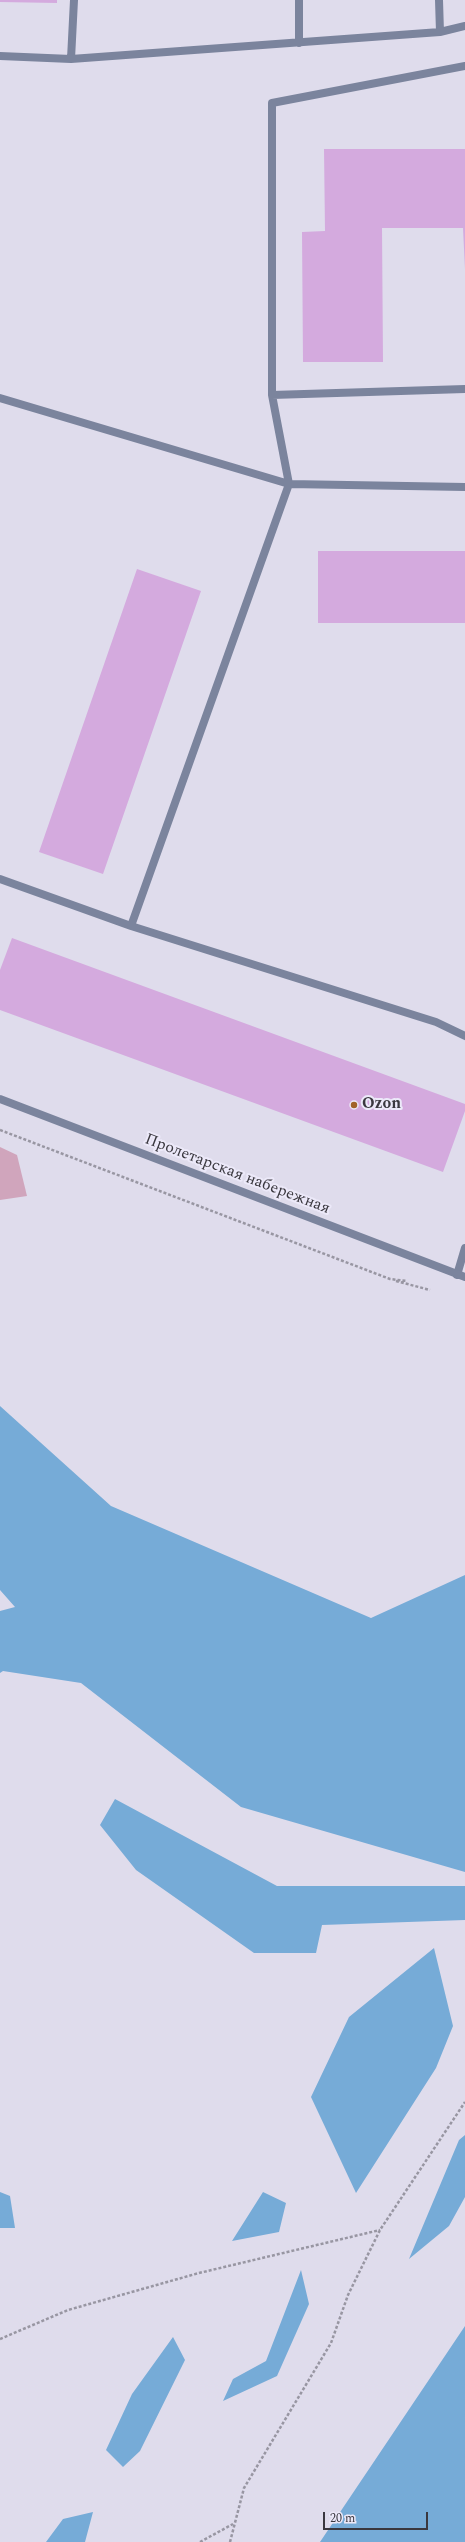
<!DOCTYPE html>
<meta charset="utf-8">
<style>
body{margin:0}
#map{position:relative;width:465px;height:2542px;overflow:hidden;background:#dfdcec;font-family:Spectral,serif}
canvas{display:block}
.scale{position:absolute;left:323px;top:2512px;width:105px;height:18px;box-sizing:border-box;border:2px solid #3a383f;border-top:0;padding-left:5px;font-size:12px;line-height:14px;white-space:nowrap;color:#3a383f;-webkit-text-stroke:3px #ece9f9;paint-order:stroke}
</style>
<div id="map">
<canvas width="465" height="2542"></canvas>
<div class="scale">20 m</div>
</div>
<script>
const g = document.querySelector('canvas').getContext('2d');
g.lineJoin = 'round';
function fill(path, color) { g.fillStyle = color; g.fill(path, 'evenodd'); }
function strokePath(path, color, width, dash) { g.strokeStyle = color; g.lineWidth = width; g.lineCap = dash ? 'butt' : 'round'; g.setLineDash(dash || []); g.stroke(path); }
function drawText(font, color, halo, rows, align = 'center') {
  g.font = font + ' Spectral,serif'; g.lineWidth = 4; g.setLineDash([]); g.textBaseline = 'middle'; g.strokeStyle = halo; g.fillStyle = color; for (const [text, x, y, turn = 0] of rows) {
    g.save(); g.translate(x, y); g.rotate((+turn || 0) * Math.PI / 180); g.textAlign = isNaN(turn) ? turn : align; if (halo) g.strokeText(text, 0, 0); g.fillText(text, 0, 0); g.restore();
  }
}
fill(new Path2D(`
 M0,1147l17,8 10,41 -27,4z`), '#d0a5bc');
fill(new Path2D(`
 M0,1406l111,100 260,112 94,-43v297l-224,-65 -160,-124 -78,-12 -3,2v-62l15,-4 -15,-17z
 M115,1799l162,87h188v34l-143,5 -6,28h-62l-118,-83 -36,-45z
 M434,1948l19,78 -17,42 -80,125 -45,-96 38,-80z
 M465,2135v62l-16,29 -40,33 50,-119z
 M0,2192l10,4 5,32h-15z
 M263,2192l23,11 -7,29 -47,9z
 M301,2270l8,34 -32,72 -54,25 10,-22 33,-18z
 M465,2326v216h-145z
 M173,2337l12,23 -45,91 -17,16 -17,-17 26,-56z
 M93,2512l-8,30h-39l17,-23z`), '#76abd7');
fill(new Path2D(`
 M0,0h57v3l-57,-1z
 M324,149h141v120l-2,-41h-81l1,134h-80l-1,-130 23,-1z
 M318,551h147v72h-147z
 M137,569l64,22 -98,283 -64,-22z
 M12,938l453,166v7l-22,61 -443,-162v-40z`), '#d4aade');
strokePath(new Path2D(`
 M0,1130l390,149 17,2
 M396,1281l34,9
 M0,2339l68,-29 131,-37 181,-43
 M200,2542l33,-18
 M230,2542l14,-54 87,-145 17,-48 32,-65 85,-128`), '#9896a2', 2.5, [3, 2]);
strokePath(new Path2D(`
 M439,0l1,32
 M299,43v-43
 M0,56l71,3 369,-27 25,-6
 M71,59l3,-59
 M272,395l193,-6
 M0,398l289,86 -17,-89v-292l193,-37
 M0,879l131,47 305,96 29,14
 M131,926l158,-442 176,3
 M457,1275l8,-27`), '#7b849d', 8);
strokePath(new Path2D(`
 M0,1099l465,178`), '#7b849d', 8);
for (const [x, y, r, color] of [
 [354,1105,4,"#a16329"]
]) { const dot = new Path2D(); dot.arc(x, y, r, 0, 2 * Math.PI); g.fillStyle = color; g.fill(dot); strokePath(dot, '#ece9f9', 1.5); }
drawText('bold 16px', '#3a383f', '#ece9f9', [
 ["Ozon",362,1105]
], 'left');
drawText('16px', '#3a383f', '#ece9f9', [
 ["Пролетарская набережная",237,1175,21]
]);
</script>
